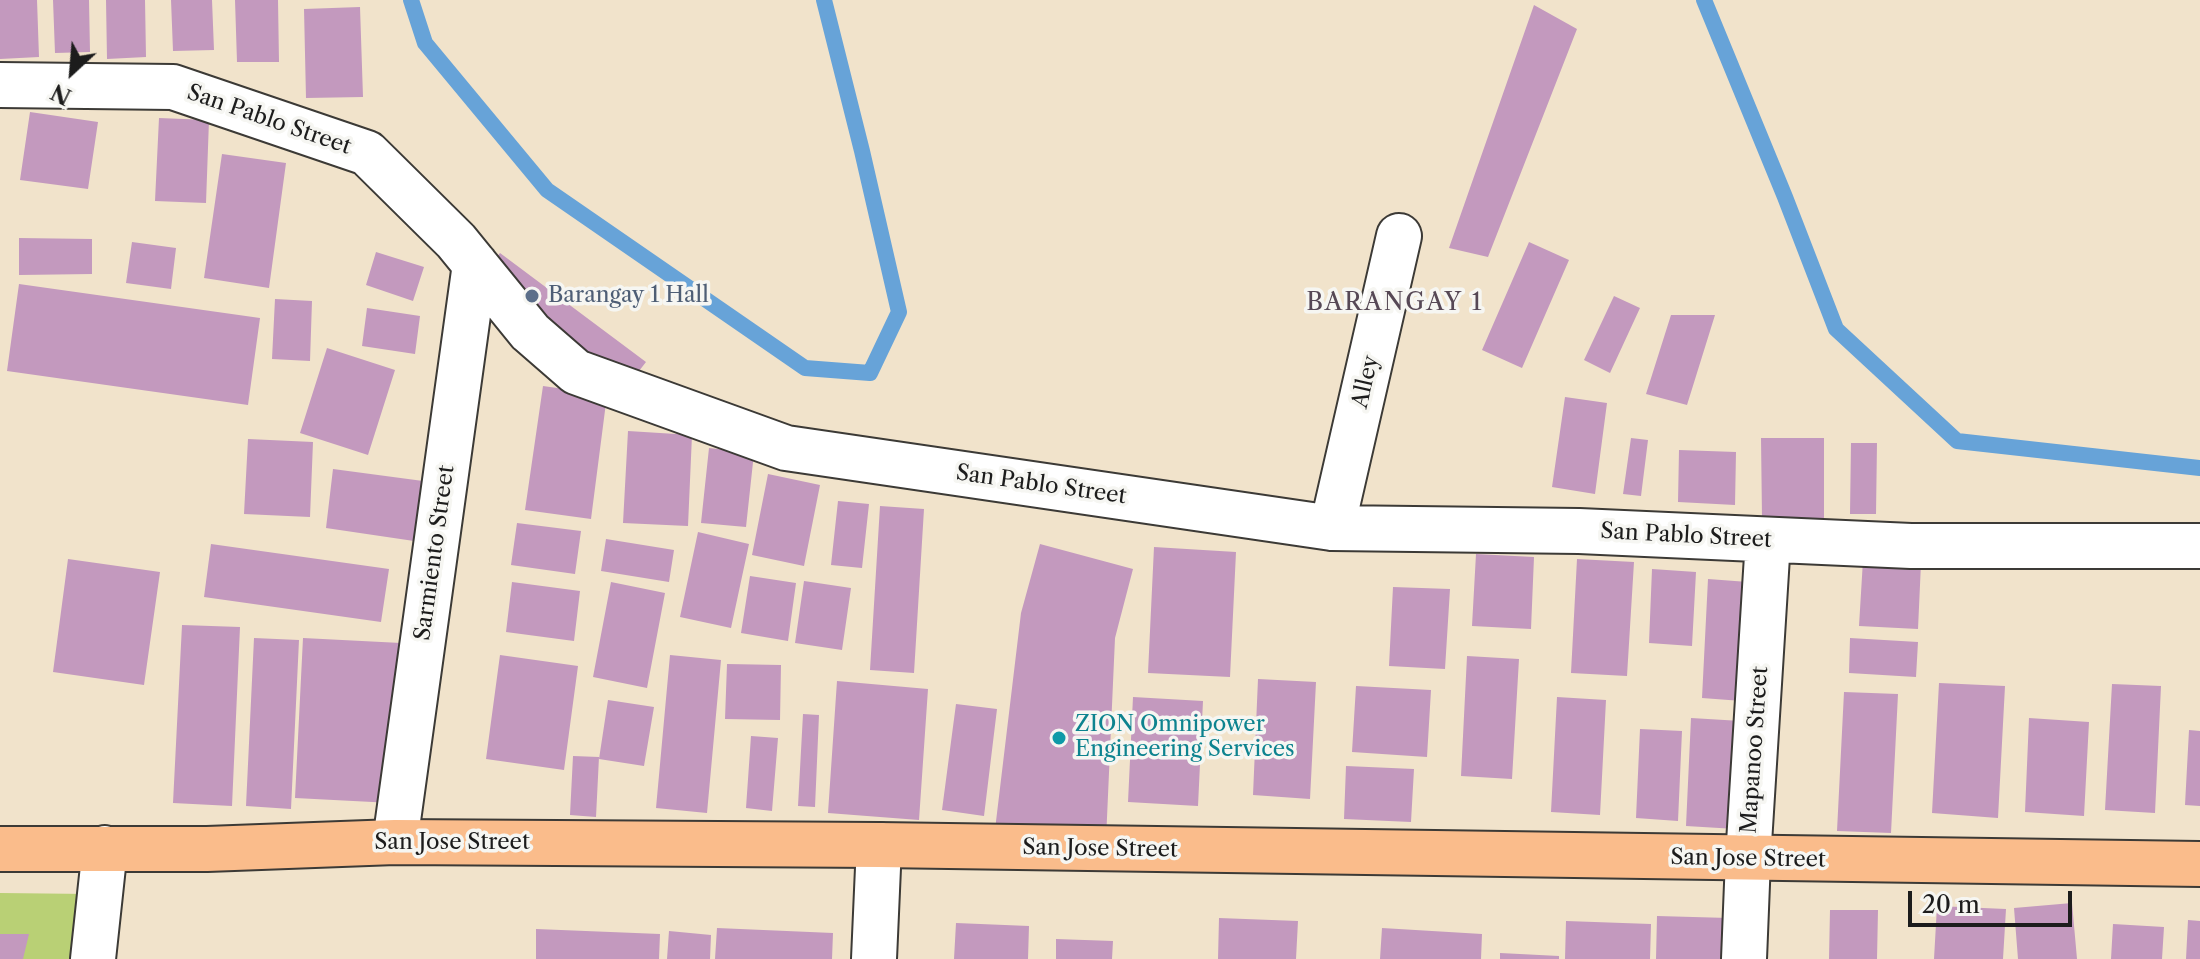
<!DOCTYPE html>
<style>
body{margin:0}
#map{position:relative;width:2200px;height:959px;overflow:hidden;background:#f1e3cb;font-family:"Libre Caslon Text",serif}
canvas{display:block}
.north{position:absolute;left:32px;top:32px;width:80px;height:80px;-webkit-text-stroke:6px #f6f6f2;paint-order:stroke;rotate:206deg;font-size:22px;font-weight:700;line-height:32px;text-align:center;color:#1c1c1c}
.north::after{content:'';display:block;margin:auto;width:28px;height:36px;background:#1c1c1c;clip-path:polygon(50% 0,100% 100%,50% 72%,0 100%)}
.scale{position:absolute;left:1908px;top:891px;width:164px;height:36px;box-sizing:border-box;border:4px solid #1c1c1c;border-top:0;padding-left:10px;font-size:24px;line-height:28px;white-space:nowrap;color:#1c1c1c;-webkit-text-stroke:6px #f6f6f2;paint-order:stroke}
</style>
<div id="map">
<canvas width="2200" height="959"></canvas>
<div class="north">N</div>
<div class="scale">20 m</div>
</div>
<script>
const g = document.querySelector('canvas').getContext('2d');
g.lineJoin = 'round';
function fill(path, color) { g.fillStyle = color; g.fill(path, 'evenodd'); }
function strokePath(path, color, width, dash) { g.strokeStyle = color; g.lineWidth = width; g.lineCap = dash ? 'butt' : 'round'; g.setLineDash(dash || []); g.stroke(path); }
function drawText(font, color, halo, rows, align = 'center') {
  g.font = font + ' "Libre Caslon Text",serif'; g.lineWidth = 7; g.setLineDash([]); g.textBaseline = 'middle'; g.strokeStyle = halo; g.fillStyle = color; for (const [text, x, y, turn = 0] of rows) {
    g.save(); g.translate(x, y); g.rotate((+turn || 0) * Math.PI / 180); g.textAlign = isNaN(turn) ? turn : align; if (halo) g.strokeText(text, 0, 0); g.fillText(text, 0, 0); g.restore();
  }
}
fill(new Path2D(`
 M0,893l90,1 -10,65h-80z`), '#b9d075');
strokePath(new Path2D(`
 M411,0l14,43 122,147 258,178 65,5 29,-61 -37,-161 -38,-151
 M1704,0l81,197 51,132 121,112 243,27`), '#67a3d8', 16);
fill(new Path2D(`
 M0,0h37l2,57 -39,2z
 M53,0h36l1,52 -35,1z
 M106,0h39l1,57 -39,2z
 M171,0h41l2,50 -41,1z
 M235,0h43l1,62h-42z
 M1534,5l43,24 -89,228 -39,-9z
 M360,7l3,90 -57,1 -2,-89z
 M30,112l68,10 -10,67 -68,-9z
 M159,118l50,2 -3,83 -51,-2z
 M222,154l64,9 -17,125 -65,-10z
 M19,238l73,1v35l-73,1z
 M132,242l44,6 -5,41 -45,-6z
 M1529,242l40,18 -47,108 -40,-18z
 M376,252l48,15 -11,34 -47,-16z
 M500,253l146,109 -14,18 -57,-23 -88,-87z
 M19,284l241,34 -12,87 -241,-34z
 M1614,296l26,12 -30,65 -26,-13z
 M275,299l37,2 -2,60 -38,-2z
 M367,308l53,8 -5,38 -53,-8z
 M1671,315h44l-28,90 -41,-11z
 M327,348l68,22 -27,85 -68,-22z
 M543,386l64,9 -16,124 -66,-9z
 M1565,397l42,6 -12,91 -43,-7z
 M628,431l64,4 -4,91 -65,-3z
 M1631,438l17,2 -7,56 -18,-2z
 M1761,438h63v80h-62z
 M248,439l65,3 -3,75 -66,-3z
 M1851,443h26l-1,71h-26z
 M709,448l45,5 -8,74 -45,-4z
 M1679,450l57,2 -1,53 -57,-3z
 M333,469l90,12 -9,60 -88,-13z
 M768,474l52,11 -16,81 -52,-11z
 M838,501l31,3 -7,64 -31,-3z
 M880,506l44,3 -10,164 -44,-3z
 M517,523l64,8 -6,43 -64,-9z
 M698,532l51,12 -18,84 -51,-11z
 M606,539l68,11 -5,32 -68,-11z
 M211,544l178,25 -8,53 -177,-25z
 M1040,544l93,25 -18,69 -9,202 -112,-2 27,-225z
 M1154,547l82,5 -6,125 -82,-4z
 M1476,554l58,3 -3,72 -59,-3z
 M68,559l92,13 -16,113 -91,-13z
 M1577,559l57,3 -7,114 -56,-3z
 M1863,560l58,3 -3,66 -59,-3z
 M1652,569l44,3 -4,74 -43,-3z
 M750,576l46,7 -8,58 -47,-8z
 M1708,579l40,3 -6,119 -40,-3z
 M804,581l47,7 -9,62 -47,-7z
 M512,582l68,9 -6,50 -68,-9z
 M611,582l54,11 -18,95 -54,-11z
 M1393,587l57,2 -5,80 -56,-3z
 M182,625l58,2 -8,179 -59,-3z
 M254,638l45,2 -8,169 -45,-3z
 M303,638l98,5 -9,160 -97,-5z
 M1850,638l68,4 -2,35 -67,-4z
 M500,655l78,11 -14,104 -78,-11z
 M670,655l51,5 -14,153 -51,-5z
 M1467,656l52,3 -7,120 -51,-3z
 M727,664l54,1 -1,55 -55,-1z
 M1258,679l58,3 -6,117 -57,-4z
 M837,681l91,8 -9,131 -91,-7z
 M1939,683l66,3 -7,132 -66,-5z
 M2112,684l49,2 -6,127 -50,-3z
 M1356,686l75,4 -4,67 -75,-5z
 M1844,692l54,2 -7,139 -54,-2z
 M1133,697l70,4 -5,105 -70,-4z
 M1557,697l49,3 -6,115 -49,-3z
 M608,700l46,7 -10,59 -45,-7z
 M956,704l41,5 -13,107 -42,-6z
 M803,714l16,1 -4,92 -17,-1z
 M1691,718l50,3 -5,108 -50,-3z
 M2029,718l60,4 -5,94 -59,-4z
 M1640,729l42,2 -4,90 -42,-3z
 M2189,730l11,1v75l-15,-1z
 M751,736l27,2 -6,73 -26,-3z
 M573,756l26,1 -3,60 -26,-2z
 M1346,766l68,3 -3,53 -67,-3z
 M2072,903l5,56h-59l-4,-51z
 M1937,906l69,3 -3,50h-69z
 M1830,910h48l-1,49h-48z
 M1657,916l72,2 -1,41h-72z
 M1219,918l79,3 -2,38h-78z
 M2188,920l12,1v38h-14z
 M1566,921l85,3 -1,35h-85z
 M956,923l73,3 -1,33h-74z
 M2113,924l51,3 -2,32h-51z
 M717,928l116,5 -1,26h-117z
 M1382,928l100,6 -1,25h-101z
 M536,929l124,5 -1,25h-123z
 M669,931l42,4 -1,24h-43z
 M0,934h29l-6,25h-23z
 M1056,939l57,2 -1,18h-56z
 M1500,953l59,3v3h-59z`), '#c399be');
const minor = new Path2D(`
 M0,85l173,2 194,66 89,88 74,91 46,40 210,76 546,80 247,3 332,15h289
 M1332,528l67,-292
 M395,842l80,-578
 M93,959l12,-111
 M874,959l5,-114
 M1744,959l4,-100 20,-319`);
const major = new Path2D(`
 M0,849h207l188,-7 484,3 1321,19`);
strokePath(minor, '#3c3a36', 48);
strokePath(major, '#3c3a36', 48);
strokePath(minor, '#fff', 44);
strokePath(major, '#fabc8b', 44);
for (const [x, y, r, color] of [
 [532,296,8,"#5c6f8a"],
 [1059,738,8,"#0f9aa8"]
]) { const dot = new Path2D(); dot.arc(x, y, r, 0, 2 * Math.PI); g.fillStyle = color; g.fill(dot); strokePath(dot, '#f6f6f2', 3); }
drawText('22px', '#1c1c1c', '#f6f6f2', [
 ["San Pablo Street",269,120,19],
 ["Alley",1366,382,-77],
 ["San Pablo Street",1041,485,8],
 ["San Pablo Street",1686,536,3],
 ["Sarmiento Street",435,553,-82],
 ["Mapanoo Street",1755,750,-86],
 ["San Jose Street",452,843],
 ["San Jose Street",1100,849,1],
 ["San Jose Street",1748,859,1]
]);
drawText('22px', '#4e5e75', '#f6f6f2', [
 ["Barangay 1 Hall",548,296]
], 'left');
drawText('22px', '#0d838f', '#f6f6f2', [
 ["ZION Omnipower",1075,725],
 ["Engineering Services",1075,750]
], 'left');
g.letterSpacing = '2px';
drawText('24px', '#564855', '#f6f6f2', [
 ["BARANGAY 1",1395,303]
]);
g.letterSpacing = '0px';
</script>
